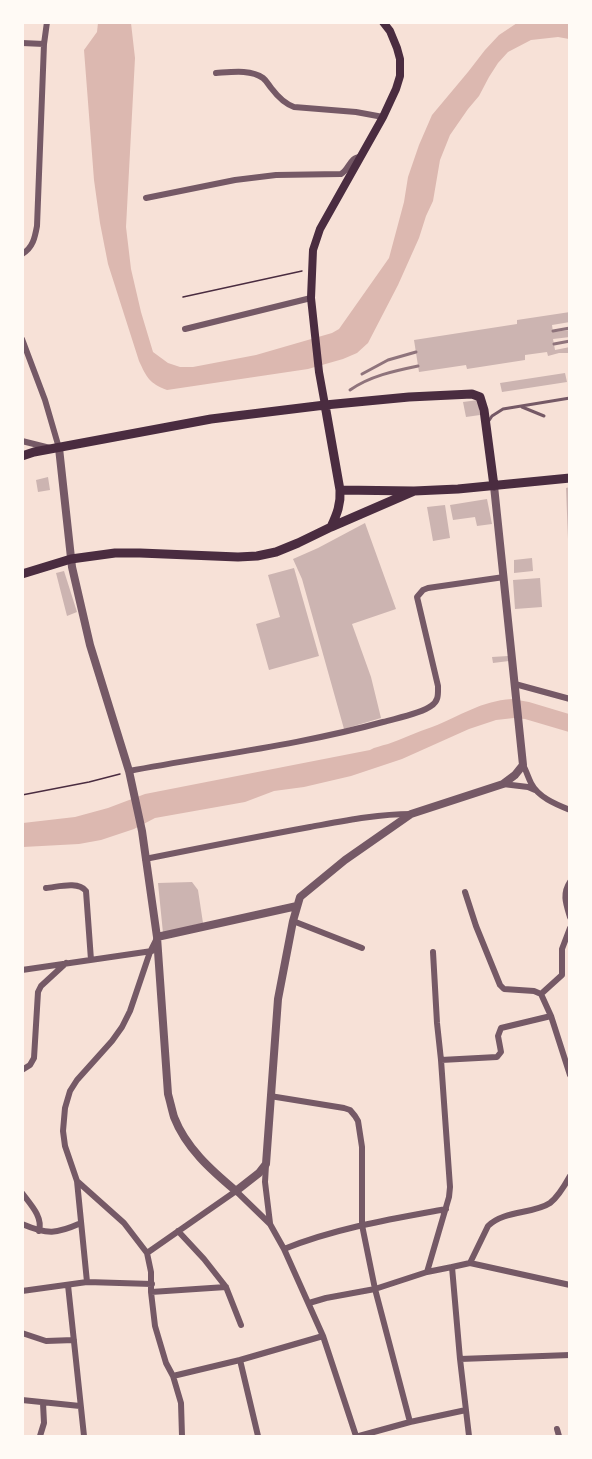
<!DOCTYPE html>
<style>
body{margin:0}
#map{position:relative;width:592px;height:1459px;overflow:hidden;background:#f7e1d7;font-family:"Fira Sans",sans-serif}
canvas{display:block}
.frame{position:absolute;inset:0;border:24px solid #fffaf5;pointer-events:none}
</style>
<div id="map">
<canvas width="592" height="1459"></canvas>
<div class="frame"></div>
</div>
<script>
const g = document.querySelector('canvas').getContext('2d');
g.lineJoin = 'round';
function fill(path, color) { g.fillStyle = color; g.fill(path, 'evenodd'); }
function strokePath(path, color, width, dash) { g.strokeStyle = color; g.lineWidth = width; g.lineCap = dash ? 'butt' : 'round'; g.setLineDash(dash || []); g.stroke(path); }
fill(new Path2D(`
 M98,23h33l4,35 -9,169 5,42 10,43 12,40 15,11 12,4h13l63,-12 76,-22 7,-4 50,-71 15,-56 4,-25 11,-32 13,-30 36,-43 17,-22 14,-15 18,-12h52v16l-11,-2 -27,3 -23,12 -10,11 -9,14 -10,19 -11,13 -18,26 -10,25 -7,41 -7,15 -7,22 -21,47 -30,58 -11,10 -14,6 -35,10 -141,21c-18,-7 -20,-12 -28,-29l-31,-97 -8,-41 -6,-43 -10,-130 13,-18z
 M512,699l17,3 40,12v18l-44,-13 -11,-1 -18,2 -27,9 -67,30 -51,17 -47,11 -30,4 -29,11 -90,16 -21,11 -33,11 -22,4 -56,3v-24l52,-6 33,-9 37,-14 225,-44c5,-3 11,-4 18,-6 14,-5 29,-12 44,-17 29,-11 48,-26 80,-28z`), '#dcb8b0');
fill(new Path2D(`
 M570,312v10l-18,3 1,7 17,-2v7l-17,2 2,11 15,-3v6h-11l-11,3 -1,-4 -22,3v5l-58,9 -1,-4 -47,7 -5,-32 103,-16v-4z
 M565,373l2,9 -65,10 -2,-9z
 M478,400l2,15 -14,2 -3,-15z
 M48,477l2,13 -12,2 -2,-12z
 M570,487v52h-2l-2,-51z
 M487,499l5,25 -15,2 -2,-9 -22,3 -3,-15z
 M445,505l5,33 -17,3 -6,-34z
 M365,523l31,86 -44,15 19,53 10,41 -37,11 -42,-150 -9,-20 25,-11z
 M532,558l1,13 -19,2v-13z
 M294,568l25,88 -50,14 -13,-46 24,-7 -12,-42z
 M64,571l13,41 -10,4 -11,-43z
 M540,578l2,29 -27,2 -2,-29z
 M508,656l1,5 -16,2 -1,-6z
 M192,882l6,8 5,33 -40,10 -5,-50z`), '#ccb4b1');
strokePath(new Path2D(`
 M183,297l119,-26
 M22,795l67,-13 31,-8`), '#4a2c40', 1.5);
strokePath(new Path2D(`
 M522,407l22,9
 M488,422l4,-6 11,-7 67,-11`), '#755966', 3);
strokePath(new Path2D(`
 M22,43l22,1
 M216,73c15,-1 35,-4 47,5 4,3 6,8 9,11 6,8 14,15 22,18l62,5 27,5
 M146,198l89,-18 41,-5 65,-1c8,-4 9,-17 19,-17
 M22,254c11,-6 13,-17 15,-28l7,-182 3,-22
 M185,329l126,-31
 M22,339l23,61 14,48
 M22,441l28,7
 M515,684l55,15
 M523,765c3,5 5,12 8,18 7,14 24,21 39,27
 M129,771c85,-16 171,-26 254,-49 14,-4 37,-8 48,-16 8,-5 7,-12 7,-20l-21,-89 6,-7 5,-2 76,-11
 M503,784l25,3 7,3
 M145,859c55,-11 110,-22 165,-32 33,-6 67,-13 101,-13
 M570,882c-8,12 -4,22 0,35
 M46,888c12,-1 32,-7 40,3l5,69
 M465,892l11,34 24,59 4,4 30,2 7,3 10,22 19,59
 M293,921l69,27
 M157,938l-7,14 -20,59 -8,16 -10,14 -35,39 -7,11 -5,17 -2,23 2,15 12,35 47,42 23,30 4,19v20l4,34 11,37 7,13 8,27 1,33
 M22,970l130,-19
 M541,994l21,-19v-26l8,-21
 M441,1060l56,-3 4,-5 -3,-16 3,-8 50,-12
 M22,1070l8,-5 4,-7 4,-66 3,-6 25,-23
 M270,1096l74,12 6,2 5,6 3,5 4,26v78l13,64 35,133
 M266,1165l-1,17 5,41
 M77,1181l10,101
 M22,1193c9,12 21,24 17,38
 M22,1224c26,11 34,10 59,-1
 M178,1231l26,28 22,28 15,38
 M284,1249c52,-21 107,-30 162,-40
 M147,1253l89,-62 34,33 14,25 39,87 33,100
 M470,1263l100,22
 M427,1272l22,-75 1,-10 -9,-127 -4,-37 -4,-71
 M68,1285l16,151
 M22,1291l65,-9 65,2
 M151,1292l75,-5
 M309,1303l17,-5 49,-9 52,-17 25,-5
 M22,1333l24,8 28,-1
 M460,1359l110,-4
 M240,1360l18,76
 M173,1376l67,-16 83,-24
 M22,1400l58,6
 M557,1429l2,7
 M40,1436l4,-13 -1,-20
 M359,1436l51,-14 56,-12
 M469,1436l-9,-77 -8,-92 18,-4 18,-37c16,-16 46,-12 62,-23 8,-6 15,-18 20,-27`), '#755966', 6);
strokePath(new Path2D(`
 M59,448l13,119 18,78 39,126 13,60 15,106 11,157c2,7 4,16 6,23 12,31 37,53 62,74l23,-18 7,-9 12,-165 15,-78 7,-24 45,-37 66,-46 92,-30 12,-9 8,-10 -29,-279
 M157,937l140,-31`), '#755966', 8);
strokePath(new Path2D(`
 M325,405l-6,-33 -8,-74 2,-48 7,-21 63,-112 13,-28 4,-13v-17l-3,-11 -7,-17 -7,-9`), '#4a2c40', 8);
strokePath(new Path2D(`
 M325,405l15,85c1,14 -3,24 -9,37
 M22,456l12,-4 177,-33 114,-14 84,-8 63,-3 8,3 4,13 10,76
 M340,490l74,1 44,-2 112,-11
 M22,574l49,-15 44,-6h25l98,4 19,-1 19,-4 22,-9 33,-16 83,-36`), '#4a2c40', 9);
strokePath(new Path2D(`
 M553,331l17,-3
 M554,344l16,-3
 M362,374l26,-14 28,-8
 M350,390c20,-14 44,-19 68,-24`), '#8f747c', 3);
</script>
